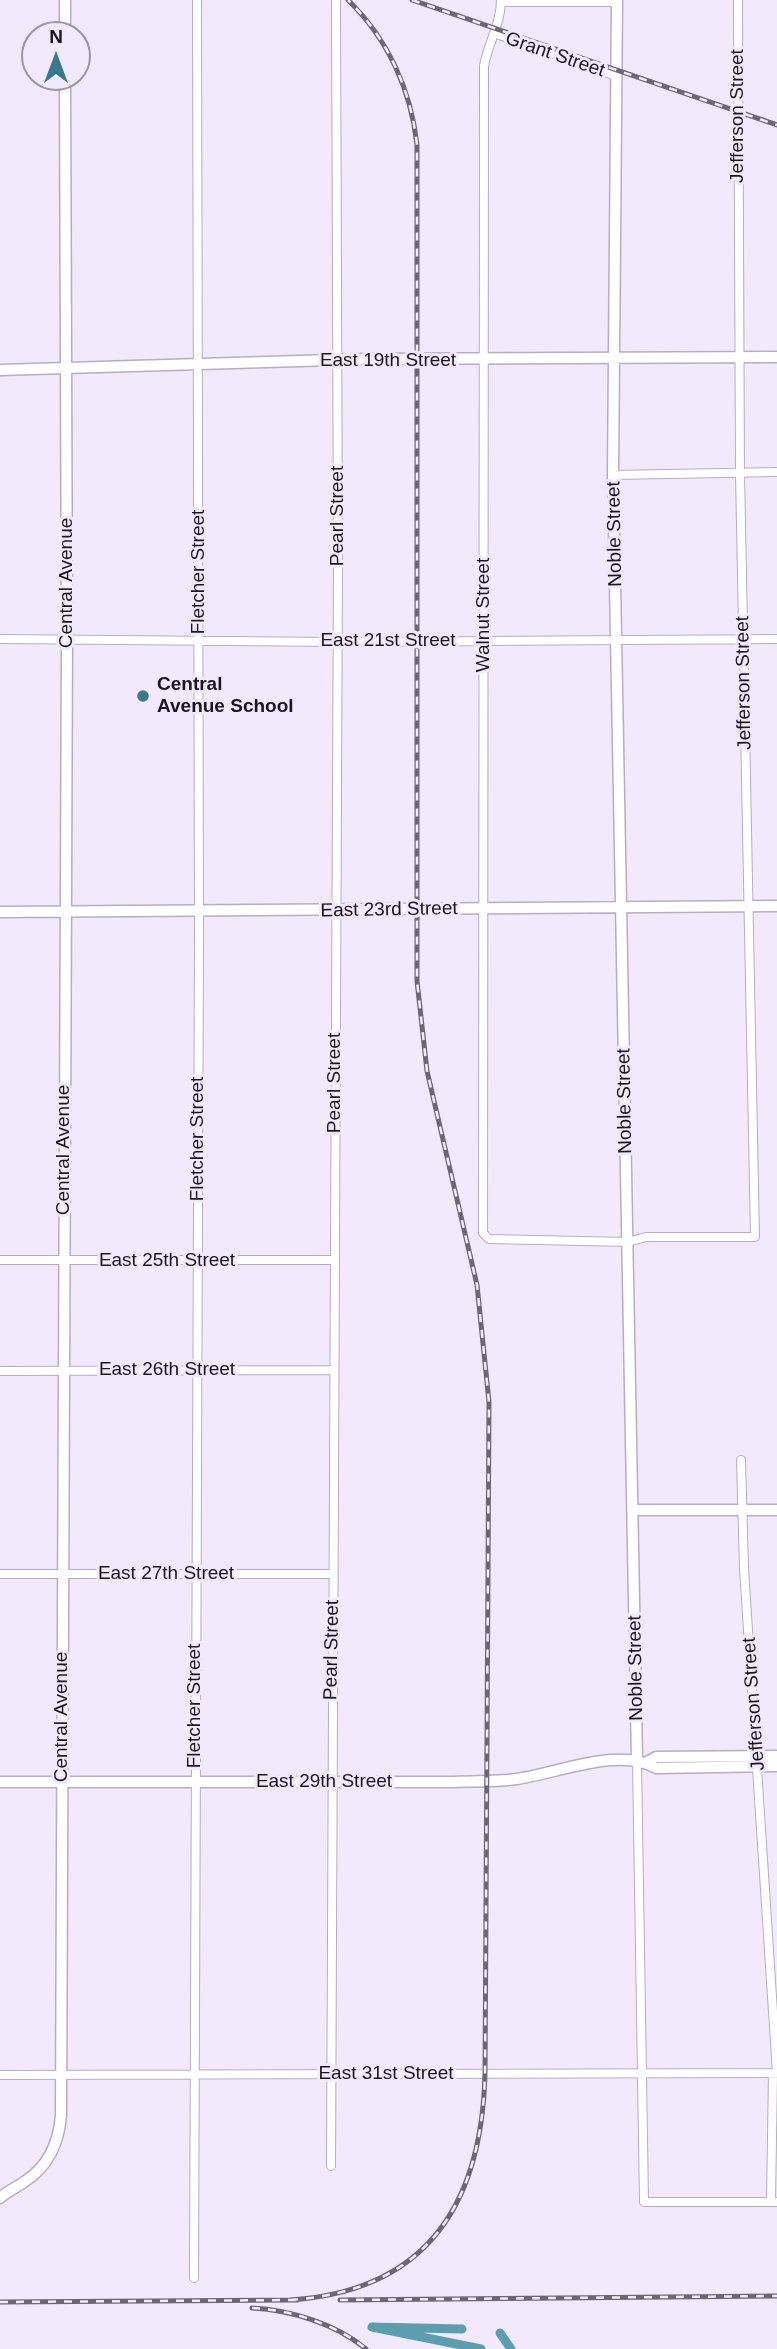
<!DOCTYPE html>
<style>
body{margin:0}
#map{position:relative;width:777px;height:2349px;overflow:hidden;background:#f2eafc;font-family:Arial,sans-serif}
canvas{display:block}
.north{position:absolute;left:21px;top:21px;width:70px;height:70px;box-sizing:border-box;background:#f2eafc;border:2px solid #9c95a3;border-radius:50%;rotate:0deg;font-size:19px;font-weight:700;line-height:28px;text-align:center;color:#1a161e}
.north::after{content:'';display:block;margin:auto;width:24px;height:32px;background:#39798d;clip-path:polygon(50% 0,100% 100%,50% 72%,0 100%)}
</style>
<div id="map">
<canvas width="777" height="2349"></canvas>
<div class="north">N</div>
</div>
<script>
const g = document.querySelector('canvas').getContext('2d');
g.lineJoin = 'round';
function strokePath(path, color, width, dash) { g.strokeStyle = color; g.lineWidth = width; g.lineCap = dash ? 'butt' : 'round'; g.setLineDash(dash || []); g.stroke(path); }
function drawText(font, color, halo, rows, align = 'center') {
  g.font = font + ' Arial,sans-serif'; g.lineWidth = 6; g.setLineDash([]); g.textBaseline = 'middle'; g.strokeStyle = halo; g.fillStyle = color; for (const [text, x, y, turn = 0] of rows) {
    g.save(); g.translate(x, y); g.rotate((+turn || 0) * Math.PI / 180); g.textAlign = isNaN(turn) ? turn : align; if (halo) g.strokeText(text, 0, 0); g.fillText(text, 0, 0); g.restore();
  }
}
strokePath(new Path2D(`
 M462,2329l-90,-2 109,22
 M500,2333l11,16`), '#5b9ead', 9);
const street = new Path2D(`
 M501,0c0,24 -13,43 -17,66l-1,1167 6,6 139,3 18,-5h109l-15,-764 -2,-473
 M501,2h116
 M494,33l122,43
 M613,475l164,-3
 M0,639l338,3 439,-3
 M0,1260h334
 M0,1371l334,-1
 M741,1460l3,109 33,504
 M0,1574h333
 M637,1761l7,441h133
 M0,2075l777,-2
 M331,2166l7,-1603 -2,-563
 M771,2202l2,-129
 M194,2278l5,-1344 -2,-934`);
const secondary = new Path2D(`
 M65,0v35
 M617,0l-4,475 24,1286
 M0,370l366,-11 411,-2
 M0,912l777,-6
 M633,1510h144
 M647,1762l9,-5 121,-1
 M0,1782h450c22,-1 45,0 66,-3 39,-5 104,-33 140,-11l121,-2
 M0,2198c7,-7 16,-10 24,-16 24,-15 35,-40 37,-67l6,-1477 -2,-561`);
strokePath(street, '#b7adc2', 10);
strokePath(secondary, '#b7adc2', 13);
strokePath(street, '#fff', 8);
strokePath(secondary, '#fff', 10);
const rail = new Path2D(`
 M412,0l365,125
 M290,2300c138,-9 192,-97 195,-227l4,-671 -12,-117 -50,-214 -10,-90v-836c-6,-55 -29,-106 -69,-145
 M340,2300l437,-4
 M0,2302l298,-2
 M252,2308c39,2 84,16 114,41`);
strokePath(rail, '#6c6773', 5);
strokePath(rail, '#f2eafc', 2.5, [8]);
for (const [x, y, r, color] of [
 [143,696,7,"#39798d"]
]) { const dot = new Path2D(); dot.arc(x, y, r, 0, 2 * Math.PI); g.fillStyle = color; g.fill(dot); strokePath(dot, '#f2eafc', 2.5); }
drawText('19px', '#1a161e', '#f2eafc', [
 ["Grant Street",555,55,19],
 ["Jefferson Street",738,116,-90],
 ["East 19th Street",388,361],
 ["Pearl Street",338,516,-90],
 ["Noble Street",615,534,-91],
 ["Fletcher Street",199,572,-90],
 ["Central Avenue",67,583,-90],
 ["Walnut Street",484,615,-90],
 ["East 21st Street",388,641],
 ["Jefferson Street",744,683,-91],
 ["East 23rd Street",389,910,-1],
 ["Pearl Street",335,1083,-90],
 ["Noble Street",625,1101,-91],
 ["Fletcher Street",198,1139,-90],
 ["Central Avenue",64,1150,-90],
 ["East 25th Street",167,1261],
 ["East 26th Street",167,1370],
 ["East 27th Street",166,1574],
 ["Pearl Street",332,1650,-89],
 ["Noble Street",636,1668,-91],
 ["Jefferson Street",754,1704,-94],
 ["Fletcher Street",195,1706,-90],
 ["Central Avenue",62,1717,-90],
 ["East 29th Street",324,1782],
 ["East 31st Street",386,2074]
]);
drawText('bold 19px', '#1a161e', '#f2eafc', [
 ["Central",157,685],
 ["Avenue School",157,707]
], 'left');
</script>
